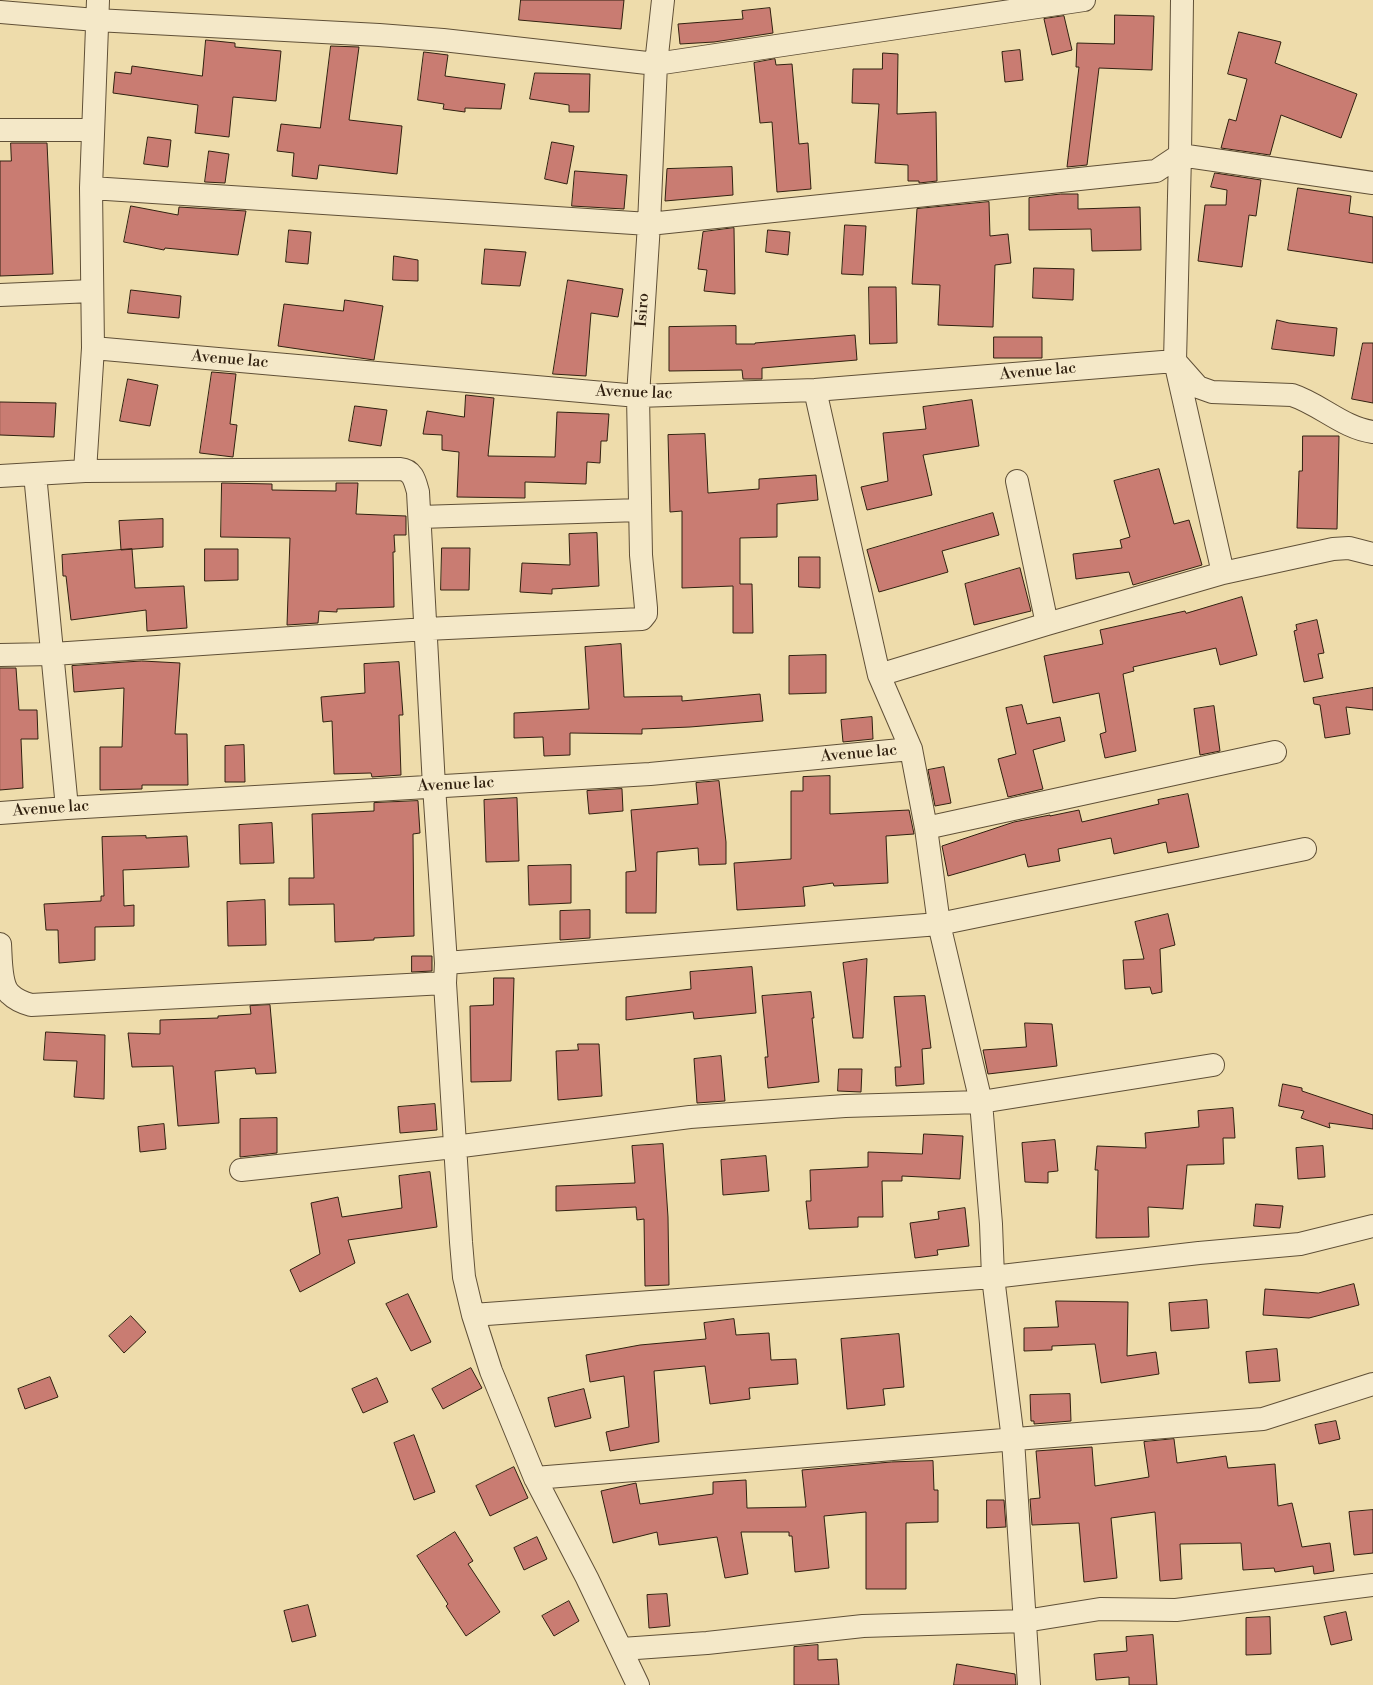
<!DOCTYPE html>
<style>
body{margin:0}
canvas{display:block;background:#eedcab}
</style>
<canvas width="1373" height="1685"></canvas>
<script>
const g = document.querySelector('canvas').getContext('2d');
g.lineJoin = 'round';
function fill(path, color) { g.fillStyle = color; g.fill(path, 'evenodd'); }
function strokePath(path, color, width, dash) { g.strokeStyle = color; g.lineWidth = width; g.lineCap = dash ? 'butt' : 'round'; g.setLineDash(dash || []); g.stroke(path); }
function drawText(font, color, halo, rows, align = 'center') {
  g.font = font + ' "Libre Bodoni",serif'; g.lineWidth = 4; g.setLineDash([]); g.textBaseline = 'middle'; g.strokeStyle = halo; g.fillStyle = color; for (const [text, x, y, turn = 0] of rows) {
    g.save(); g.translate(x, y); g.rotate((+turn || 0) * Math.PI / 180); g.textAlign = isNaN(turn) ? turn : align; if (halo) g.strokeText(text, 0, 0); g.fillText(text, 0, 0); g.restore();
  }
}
const building = new Path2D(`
 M521,0h103l-3,29 -102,-9z
 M770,8l3,25 -59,9 -34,2 -2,-20 65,-5 -1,-8z
 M1115,15l39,1 -2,54 -53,-2 -12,97 -20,2 12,-100h-3l1,-24 37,1z
 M1064,16l8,34 -20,5 -8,-36z
 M1239,32l42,10 -6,21 82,31 -16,44 -60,-23 -11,40 -49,-7 8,-29 7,2 11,-42 -19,-5z
 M206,40l29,3v4l46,4 -5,50 -43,-4 -4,40 -34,-4 3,-28 -85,-12 2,-21 16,2 1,-8 70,10z
 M331,46l28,1 -10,73 53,6 -5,48 -78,-9 -2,14 -25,-3 2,-23 -17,-2 4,-27 39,4z
 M1020,50l3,30 -18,2 -3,-30z
 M424,52l24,3 -3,21 60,8 -4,25 -36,-1v4l-22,-3 1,-5 -26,-4z
 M883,53l15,1 -1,60 39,-2 1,69 -18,2v-2h-11v-16l-33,-2 4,-59 -27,-1 1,-34h29z
 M775,59l1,6 16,-1 7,80 9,-1 3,46 -34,3 -5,-70 -12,1 -6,-60z
 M535,73l55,1 -1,38h-20v-7l-39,-6z
 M148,137l23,3 -3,27 -24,-3z
 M552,142l22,4 -7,38 -22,-5z
 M11,143h36l6,131 -53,2v-115h11z
 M209,151l20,3 -4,29 -20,-1z
 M732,167l1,28 -68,6 2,-32z
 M575,171l52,4 -3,34 -52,-3z
 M1215,173l46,7 -5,36 -7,-1 -7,52 -44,-6 7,-56h21l1,-15 -16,-3z
 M1298,188l53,8 -2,17 24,4v46l-85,-13z
 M1061,194h17v15l62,-2 1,43 -49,1 -1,-22 -62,1v-32z
 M989,202l1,34 18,-2 3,29 -16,2 -2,62 -55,-2 2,-40 -28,-1 5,-75z
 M131,206l47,9 1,-8 67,4 -8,44 -73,-7 -1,2 -40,-8z
 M845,225l21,1 -3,49 -21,-1z
 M734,228l1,66 -31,-3 3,-21 -9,-1 5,-37z
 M289,230l22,2 -3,32 -22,-2z
 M768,230l22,2 -2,23 -22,-3z
 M485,249l41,3 -6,34 -38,-2z
 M394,256l24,4v21l-25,-1z
 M1034,268l40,1 -1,31 -40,-2z
 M568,280l55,9 -5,28 -27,-4 -5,63 -33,-2z
 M869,287h27l1,56 -27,1z
 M131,290l50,6 -2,22 -51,-5z
 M345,300l38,6 -9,54 -96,-14 6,-42 59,7z
 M1277,320l12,3 48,5 -3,28 -62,-7z
 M736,326v18h19v-1l100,-8 2,25 -95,8v11h-19l-1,-9 -73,1v-44z
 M994,337h48v21h-48z
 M1363,343h10v60l-21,-4z
 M212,372l24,2 -6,50 7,1 -4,32 -33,-4z
 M128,379l30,6 -8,41 -30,-5z
 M466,395l28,3 -6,58 67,1 2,-45 52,2 -2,27h-6l-1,22 -13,-1 -1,22 -61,-2v16l-68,-1 2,-45 -17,-2v-15l-19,-1 4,-23 37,6z
 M972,400l7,46 -56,9 9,40 -65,15 -6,-23 27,-6 -5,-48 43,-4 -3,-22z
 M0,402l56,1 -2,34 -54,-2z
 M355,406l32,4 -6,36 -32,-5z
 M705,434l3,59 51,-4v-10l57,-4 2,25 -41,4v33l-37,1v46h12l1,49h-20v-47l-51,2v-77l-12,1 -2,-77z
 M1303,436h36l-2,93 -40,-1 2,-57h3z
 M1159,469l15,55 15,-4 13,45 -69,20 -4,-13 -53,7 -3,-25 49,-6 -2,-8 10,-3 -16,-56z
 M222,483l50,1v6l64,1v-8h22l-2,31 50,2v19h-12l1,17h-2l1,55 -57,2v3l-18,-1 -1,12 -31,2 3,-87 -69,-1z
 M993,513l6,22 -57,16 6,21 -69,20 -12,-42z
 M163,519v28l-42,3 -2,-29z
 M597,533l2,53 -47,3v5l-32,-2 2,-29 48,2 -1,-31z
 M442,548h28l-1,42h-28z
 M132,549l3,39 49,-2 3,42 -40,3 -1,-21 -75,10 -5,-44h-3l-1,-21z
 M205,549h33v31l-33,1z
 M799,557h21v31l-21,-1z
 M1020,568l11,43 -57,14 -9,-41z
 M1242,597l15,58 -37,10 -4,-17 -83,19 1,4 -11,3 13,77 -31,7 -5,-24 6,-2 -7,-39 -46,10 -9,-47 59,-12 -3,-14 85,-19 1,2z
 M1317,620l7,33 -6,1 5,24 -19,4 -10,-51 3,-1 -1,-5z
 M621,644l3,53 58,-1v5l78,-7 3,27 -73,6 -48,2v5l-72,-1v22l-26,1 -1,-19 -29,1v-25l75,-4 -4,-62z
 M826,655v38l-37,1v-38z
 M142,661l38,2 -5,71h12l1,51h-46v4l-42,1v-43h22l2,-59 -50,4 -2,-26z
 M399,662l4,53h-4l2,60 -29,2 -1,-4 -37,1 -2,-53 -9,1 -2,-25 44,-4 -1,-29z
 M0,668h16l3,42h18l1,29h-17l2,49 -23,2z
 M1373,688v22l-27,-3 4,27 -25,4 -5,-33 -6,-1 -1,-6z
 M1022,705l5,19 33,-7 5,24 -32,9 10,39 -35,8 -10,-38 18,-5 -10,-46z
 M1214,706l6,45 -20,4 -6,-46z
 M872,717l1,22 -30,3 -2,-22z
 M244,745l1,37h-20v-36z
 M944,767l7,36 -16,3 -7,-36z
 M830,776v38l79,-4 5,24 -28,2 2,47 -54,3 -1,-3 -30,4 2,19 -68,4 -3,-47 57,-4v-68h12v-14z
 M719,781l7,61v22l-27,1 -1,-17 -41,4 -1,61h-30v-41l10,-1 -5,-61 67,-6 -2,-21z
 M622,789l1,22 -34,3 -2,-23z
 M1188,794l11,53 -31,6 -2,-11 -52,12 -3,-16 -53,11 2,12 -32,6 -3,-13 -77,22 -6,-30 72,-24 36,-7v1l29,-6 3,12 77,-18 -1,-4z
 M517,798l2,63 -33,1 -2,-62z
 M418,801l2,32 -7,1 1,102 -40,2v2l-39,2 -1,-38 -45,1v-27h25l-2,-64 62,-3v-8z
 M272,823l2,40 -34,1 -1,-39z
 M146,836v2l41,-2 2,31 -66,3 1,36 10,-1v21l-39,1v33l-36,3 -1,-33h-12l-2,-26 57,-3v-5h3l-2,-59z
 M571,865v38l-42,2 -1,-39z
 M265,900l1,45 -38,1 -1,-44z
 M590,910v28l-30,2v-29z
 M1168,914l7,31 -15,4 2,43 -10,2 -2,-7 -25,2 -2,-29 21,-1 -9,-37z
 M412,956h20v15l-20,1z
 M867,959l-4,79h-10l-10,-75z
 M752,967l4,46 -62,6 -1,-7 -67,8v-23l65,-8 -1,-17z
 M494,978h20l-3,103 -40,1 -1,-76 23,-1z
 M811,992l3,26h-2l7,64 -51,6 -3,-31h3l-6,-61z
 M925,996l6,52 -9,1 2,35 -28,2 -1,-19h6l-7,-70z
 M270,1005l6,68 -20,1 -1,-6 -40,3 4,52 -41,3 -5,-60 -41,1 -4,-34 32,1v-14l58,-2v-2l33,-2 -1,-8z
 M1025,1023l27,1 5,42 -69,8 -5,-24 43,-3z
 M46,1032l59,3 -1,64 -30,-2 3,-36 -33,-1z
 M578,1044h21l3,52 -44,4 -2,-49 22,-1z
 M721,1056l4,45 -28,2 -3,-44z
 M839,1069h23l-1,23 -23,-1z
 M1283,1084l19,4v3l71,24v14l-44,-6 1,5 -29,-10 3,-7 -25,-5z
 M435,1104l2,26 -37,3 -2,-26z
 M1233,1108l2,30h-12l1,26 -37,1 -4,44 -35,-2 1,30 -53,1 2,-68h-3l2,-24 49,2 -1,-15 54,-6 -1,-16z
 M277,1118v35l-37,4v-38z
 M164,1124l2,25 -26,3 -2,-25z
 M924,1134l39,2 -3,43 -58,-3v5h-20l1,36h-25v10l-49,2 -3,-28h5l-1,-31 58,-3v-15l54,2z
 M1055,1140l3,31 -10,1v11l-23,-1 -3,-39z
 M663,1144l5,73 1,68 -24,1 -1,-67 -7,1 -1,-13 -80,4v-25l79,-3 -3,-37z
 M1323,1146l2,31 -27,2 -2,-31z
 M766,1156l3,35 -46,4 -2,-35z
 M430,1172l7,55 -89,13 7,23 -55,29 -10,-22 30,-16 -9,-51 27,-6 4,20 60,-9 -3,-32z
 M1256,1204l27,2 -3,22 -26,-2z
 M965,1208l4,38 -32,4 1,5 -23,3 -5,-35 29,-4 -1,-7z
 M1354,1284l5,21 -50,13 -46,-3 2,-26 53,4z
 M408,1294l23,48 -20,9 -25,-47z
 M1207,1300l2,28 -38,3 -2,-28z
 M1056,1301l72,1 -1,54 29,-4 3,22 -58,9 -6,-39 -43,2v4l-28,1v-23l34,-1z
 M131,1316l15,16 -22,21 -15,-17z
 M734,1319l2,16 33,-2 2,27 25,-1 2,25 -49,4 1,11 -40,5 -5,-38 -51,5 5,71 -49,9 -4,-19 23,-5 -5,-51 -34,6 -4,-27 54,-10 66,-6 -2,-16z
 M899,1334l5,53 -21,2 2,16 -38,4 -6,-70z
 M1277,1349l3,32 -31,2 -3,-31z
 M471,1368l11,20 -39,21 -11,-20z
 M50,1377l8,20 -33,12 -7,-20z
 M377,1378l11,24 -25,11 -11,-24z
 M584,1389l7,29 -36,9 -7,-29z
 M1070,1394l1,27 -37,3v-3h-3l-1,-26z
 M1336,1421l4,18 -21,5 -4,-19z
 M414,1435l21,57 -21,8 -20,-57z
 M1174,1439l3,24 49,-7 2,12 47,-4 3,42 14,-3 10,44 28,-4 4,28 -20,3 -1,-8 -38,6 -1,-4 -31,2 -2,-27 -61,1 2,35 -22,2 -5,-69 -44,6 6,60 -33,4 -5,-59 -47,2 -2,-26 10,-1 -4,-47 56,-4 3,39 54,-9 -5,-35z
 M933,1461l1,29h4v32l-32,1v66h-40v-77l-42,4 5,52 -34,4 -3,-36h-3v-4h-48l7,42 -23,4 -8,-41 -58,8 -2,-13 -44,11 -12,-52 35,-8 4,21 73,-10v-12l33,-2 1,28 59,-1 -4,-37 89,-8z
 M514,1467l14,31 -38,18 -14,-30z
 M987,1500h17l2,27 -19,1z
 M1373,1510v43l-19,2 -5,-43z
 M455,1532l18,29 -5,3 32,48 -34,24 -20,-30 2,-2 -31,-48z
 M537,1537l10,22 -23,11 -10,-22z
 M667,1594l3,32 -21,2 -2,-33z
 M569,1601l10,20 -25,15 -12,-20z
 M308,1605l8,31 -24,6 -8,-31z
 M1346,1612l6,28 -21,5 -7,-28z
 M1270,1617l1,37 -25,1v-37z
 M1153,1635l4,50h-28v-8l-33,3 -2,-26 33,-3 -1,-14z
 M818,1645v15l19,-1 2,26h-45v-38z
 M957,1664l58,10 1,11h-62z`);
fill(building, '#c97c72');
strokePath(building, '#312110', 1);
const minor = new Path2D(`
 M1182,0l-2,155 -5,206 48,212
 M0,12l96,8 283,15 64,5 213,24 428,-64
 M0,130h92
 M91,188l558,36 507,-53 24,-16 193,28
 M0,295l92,-4
 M93,348l545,48 177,-6 360,-29 23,26 14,5 80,3c28,9 51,33 81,37
 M815,390l64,285 32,74 15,79 13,96 42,178 10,122 2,53 20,163 16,245
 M85,471l8,-123 -2,-160 7,-188
 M35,474l32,334
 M0,476l85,-5 315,-2c13,1 15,12 18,23l16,294 12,177 -1,20 16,259 3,35 9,38 18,56 44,107 52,100 51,107
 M1017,481l30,143
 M420,517l220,-7
 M0,655l53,-1 373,-25 216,-10 4,-5v-6l-5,-53 -3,-159 11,-172 7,-160 7,-64
 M879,675l168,-51 176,-51 110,-24 16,-1 24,6
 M0,813l67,-5 583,-34 261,-25
 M926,828l349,-76
 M0,944c1,13 0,41 10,50 6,6 14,9 21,11l414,-22
 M446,963l493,-39 366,-75
 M241,1170l213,-23 236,-30 155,-11 136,-4 232,-37
 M473,1315l520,-38 206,-24 101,-9 73,-18
 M535,1478l728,-59 110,-35
 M622,1649l85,-6 156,-17 162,-5 75,-12 76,1 197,-25`);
strokePath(minor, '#605037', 24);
strokePath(minor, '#f4e8c8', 22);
drawText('16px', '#312110', '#f4e8c8', [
 ["Isiro",643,310,-86],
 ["Avenue lac",230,360,5],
 ["Avenue lac",1038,372,-5],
 ["Avenue lac",634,393,2],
 ["Avenue lac",859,754,-5],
 ["Avenue lac",456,785,-3],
 ["Avenue lac",51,809,-4]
]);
</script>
